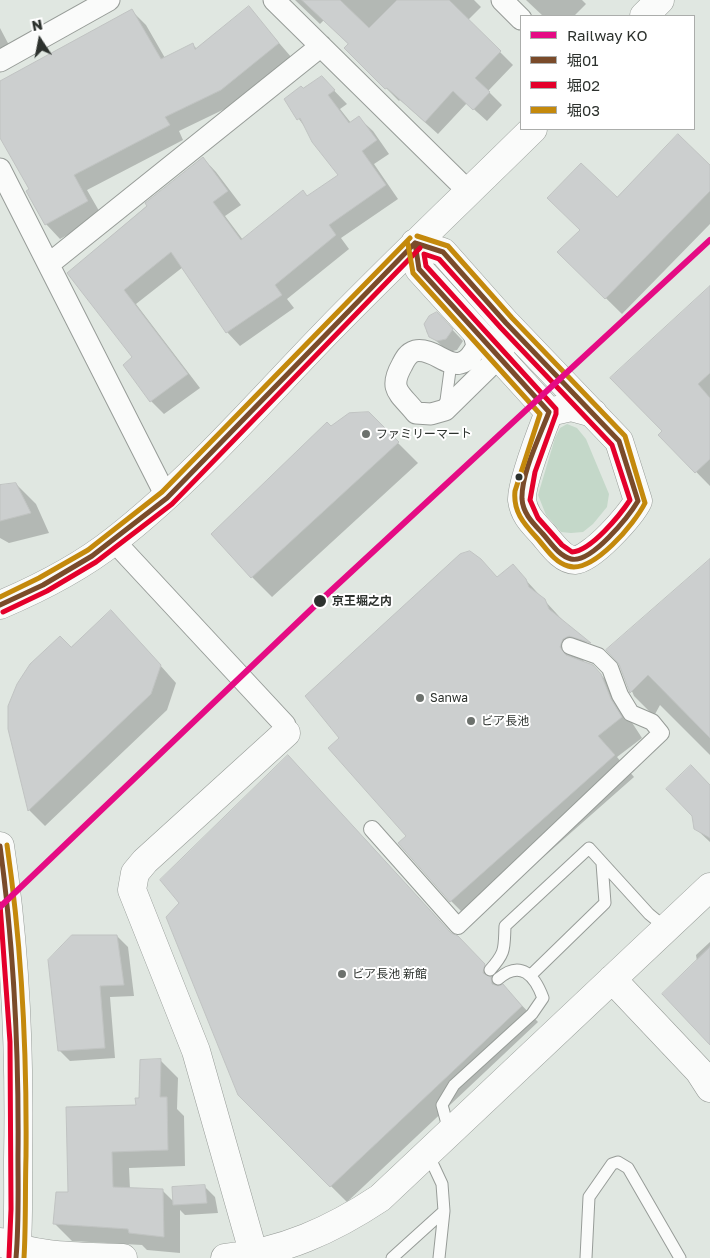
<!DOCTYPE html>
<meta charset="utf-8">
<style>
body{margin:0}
#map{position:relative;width:710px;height:1258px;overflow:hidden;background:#e0e7e1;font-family:"Golos Text","Noto Sans JP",sans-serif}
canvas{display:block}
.legend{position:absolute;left:520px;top:15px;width:175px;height:115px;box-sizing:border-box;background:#fff;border:1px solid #abadab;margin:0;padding:6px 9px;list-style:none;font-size:15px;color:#2d322e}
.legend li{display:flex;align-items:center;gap:10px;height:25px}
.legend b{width:25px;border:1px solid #abadab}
.north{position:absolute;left:15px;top:15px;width:50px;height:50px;-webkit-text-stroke:4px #fff;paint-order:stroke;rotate:349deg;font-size:14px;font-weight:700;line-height:20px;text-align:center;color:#2d322e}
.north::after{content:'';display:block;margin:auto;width:18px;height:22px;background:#2d322e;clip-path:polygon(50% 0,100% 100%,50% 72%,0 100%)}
</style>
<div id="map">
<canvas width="710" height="1258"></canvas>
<ul class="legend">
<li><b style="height:6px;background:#e50b84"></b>Railway KO</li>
<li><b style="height:6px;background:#7a4b2a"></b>堀01</li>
<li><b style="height:6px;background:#e4002b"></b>堀02</li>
<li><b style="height:6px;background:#c4890c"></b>堀03</li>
</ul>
<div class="north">N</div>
</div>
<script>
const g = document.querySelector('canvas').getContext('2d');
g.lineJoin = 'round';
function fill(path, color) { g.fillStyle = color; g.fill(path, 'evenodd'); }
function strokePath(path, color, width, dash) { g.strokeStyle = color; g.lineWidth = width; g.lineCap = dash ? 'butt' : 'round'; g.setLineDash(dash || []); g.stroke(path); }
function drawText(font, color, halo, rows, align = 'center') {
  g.font = font + ' "Golos Text","Noto Sans JP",sans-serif'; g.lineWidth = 4; g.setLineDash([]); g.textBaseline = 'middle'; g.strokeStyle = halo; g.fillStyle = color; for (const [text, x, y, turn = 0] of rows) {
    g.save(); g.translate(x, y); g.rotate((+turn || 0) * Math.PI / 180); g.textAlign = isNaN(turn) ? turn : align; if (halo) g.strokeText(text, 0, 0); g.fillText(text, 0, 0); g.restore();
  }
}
fill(new Path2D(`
 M567,424l10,4 9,11 23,55 -2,13 -14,17 -10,8 -12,1 -10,-1 -15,-17 -8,-20 17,-57 5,-10z`), '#c4d8c9');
fill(new Path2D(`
 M295,0h179l7,7 -13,13 45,45 -25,26 14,14 -15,16 -20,-18 -29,31 -38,-34 -1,1 -53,-53 3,-4 -25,-24 -4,4z
 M526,0h56l4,4 -12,12h-31z
 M249,8l43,50 -57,46 -56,27 4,9 -96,50 15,26 -42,23 -14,-15 -15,-35 -31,-54v-52l132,-72 14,14 19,33 28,-13 4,4z
 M0,28l10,19 -10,5z
 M322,78l25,26 -7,5 11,14 8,-5 14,13 16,23 -15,10 24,35 -57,39 8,11 -62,50 7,9 -54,38 -13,-14 -44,-65 -47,37 64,84 -36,26 -13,-13 -17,-43 -66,-85 135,-115 13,14 25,33 -16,11 18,24 97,-65 -55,-75z
 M710,167v57l-88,90 -63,-62 58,-53z
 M710,288v198l-50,-51 4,-4z
 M425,324l23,1 15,16 -6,9 -8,2 -22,-19z
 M368,413l50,50 -146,134 -20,-20 79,-149z
 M16,484l20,20 13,29 -40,10 -9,-5v-51z
 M480,560l18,18 15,-12 54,59 41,37 -24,-3 -1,3 9,4 30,30 9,25 11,17 -25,19 17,20 -163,144 -20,-20 -110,-163z
 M710,561v194l-50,-50 -6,11 -20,-20 -14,-33z
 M127,628l49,55 -9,27 -122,116 -16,-16z
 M710,787v55l-15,-14z
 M452,935l48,47 -1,5 4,-1 35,36 -191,180 -108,-107z
 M117,936l11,11 6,49 -24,1 5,61 -45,3 -11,-11z
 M710,942v102l-14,-89z
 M160,1060l18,18 -1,31 7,7 1,50 -56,2 1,21 33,2 11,11 30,-16 11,11 3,16 -33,2 -5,-5v43l-33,-3 -5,-5 -70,-4 -17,-17 14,-31 68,-87z`), '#0003');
const building = new Path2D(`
 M302,0h38l29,28 28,-28h52l52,51 -26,27 15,14 -17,18 -20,-19 -28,31 -38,-34 -2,1 -41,-41 4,-4z
 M249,6l30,37 -58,47 -56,27 5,8 -96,50 14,26 -43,24 -19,-34 3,-2 -29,-51v-57l132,-72 29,50 32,-16 2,6z
 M322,76l13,14 -7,5 21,28 10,-7 18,24 -15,11 24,34 -57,40 7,10 -61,50 7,10 -56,38 -55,-81 -47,38 64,84 -38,28 -27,-37 9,-8 -65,-84 80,-67 -2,-3 58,-46 25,34 -15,11 28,38 62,-50 4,6 31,-21 -26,-33 -12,-24 -3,2 -13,-21 17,-13 2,2z
 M678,134l32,31v26l-105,108 -48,-47 23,-22 -33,-32 34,-35 36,34z
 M710,286v87l-12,11 12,14v61l-15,14 -37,-38 4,-4 -52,-53z
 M437,312l16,17 -7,10 -9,2 -8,-4 -5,-13 5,-8z
 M369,412l30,30 -148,136 -40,-44 116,-112 4,4 18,-13z
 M16,483l15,30 -31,8v-36z
 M470,551l11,8 16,18 16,-13 13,15 3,8 16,12 4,10 42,34 -22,-7 -6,3 -3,8 6,8 27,10 8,9 10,25 11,18 -24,19 17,19 -165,147 -52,-59 8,-7 -78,-88 11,-10 -34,-42 155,-142z
 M710,559v179l-62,-63 -18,18 -11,-29 -13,-14z
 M111,610l50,55 -10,29 -123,117 -20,-82v-23l9,-22 13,-20 30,-28 11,11z
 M288,755l163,178 7,3 27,28 -2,9 8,4 1,7 6,2 5,-2 19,22 -192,181 -92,-92 -72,-178 13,-14 -19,-23z
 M691,765l19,20v53l-16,-9 -2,-13 -26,-27z
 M72,935h45l7,50 -24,1 5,62 -47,3 -10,-91z
 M710,947v98l-48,-51z
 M161,1059l-1,38h7l1,53 -56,2 1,35 50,2 1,48 -35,-4 -1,-4 -75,-5 3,-32h12l-2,-85 70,-2 -1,-7h4l1,-38z
 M205,1185l2,18 -34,2 -1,-18z`);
fill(building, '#cccfcf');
strokePath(building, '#c0c3c2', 1);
const service = new Path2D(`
 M445,408l6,-45
 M490,970c16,-18 14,-21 15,-44l84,-78 60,66 17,14
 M531,975l74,-72 -3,-40
 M449,1131l-7,-26 12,-20 78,-71 11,-16c-8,-22 -22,-39 -45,-19
 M428,1154l14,30 2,27 -5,47
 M392,1258l52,-47
 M586,1258l3,-61 23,-33 6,-2 10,6 52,90`);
const pedestrian = new Path2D(`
 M372,829l86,97 203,-193 -9,-11 -21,-9 -11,-18 -10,-27 -12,-12 -28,-10`);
const minor = new Path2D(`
 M274,0l195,192
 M502,0l19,19
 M0,61l109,-61
 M0,169l167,329
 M49,264l272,-218
 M473,330l4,16c-20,39 -38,0 -62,5 -7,2 -10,8 -13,14 -14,25 -2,28 14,48l15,1 14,-4 54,-53c9,-11 10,-20 7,-34
 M114,541l171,184 1,8`);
const tertiary = new Path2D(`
 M644,16l16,-16
 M415,243l28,9 63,71 113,118 19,60c-7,14 -46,58 -63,59 -13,0 -24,-17 -32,-26 -10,-11 -19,-19 -21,-34 -1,-17 20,-70 27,-88l22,-5 22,6
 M415,243l4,26 130,143
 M0,605c40,-17 81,-38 115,-65 78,-61 144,-138 213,-209 67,-69 137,-135 205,-202
 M612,979l87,92 11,17
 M0,1242c39,16 81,14 123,16
 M254,1255l-58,-204 -64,-161 3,-17 10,-12 141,-128
 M225,1258c58,-6 107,-28 155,-60l330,-311`);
const secondary = new Path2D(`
 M0,846c16,104 20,209 18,314 0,32 1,65 -2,98`);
strokePath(service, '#979c98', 13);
strokePath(pedestrian, '#979c98', 18);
strokePath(minor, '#979c98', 23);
strokePath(tertiary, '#979c98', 29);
strokePath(secondary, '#979c98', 29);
strokePath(service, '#fafbfa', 11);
strokePath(pedestrian, '#fafbfa', 16);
strokePath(minor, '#fafbfa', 21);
strokePath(tertiary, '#fafbfa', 28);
strokePath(secondary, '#fafbfa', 28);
strokePath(new Path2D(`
 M415,243l28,9 63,71 113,118 19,60c-9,15 -47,63 -67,58 -12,-3 -20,-16 -28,-25 -9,-10 -20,-20 -21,-35 -1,-25 18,-63 27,-87l-130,-143z
 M0,605l43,-20 49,-29 75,-58 248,-255
 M0,846c14,103 19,206 18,310 0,34 1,68 -2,102`), '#7a4b2a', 5);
strokePath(new Path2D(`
 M424,254l15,5 62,69 111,117 18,55c-10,15 -39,51 -58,52l-10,-7 -24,-27 -8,-18 5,-28 21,-58v-5l-130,-143z
 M3,612l44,-21 49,-29 76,-58 248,-256
 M0,904l10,138 1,167 -2,48`), '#e4002b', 5);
strokePath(new Path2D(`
 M408,244l5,29 127,141 -25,77c-2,20 8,32 22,47 9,10 17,24 31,28 25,8 67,-43 77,-63l-20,-67 -113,-118 -64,-72 -31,-10
 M0,597l39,-19 49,-28 74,-58 248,-254
 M7,845c15,103 20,206 19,311 -1,34 0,68 -2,102`), '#c4890c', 5);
strokePath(new Path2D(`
 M0,907l322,-308 388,-359`), '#e50b84', 6);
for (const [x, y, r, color] of [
 [366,434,5,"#6c716d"],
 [519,477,4.5,"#2d322e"],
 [320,601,7,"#2d322e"],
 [420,698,5,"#6c716d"],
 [471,721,5,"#6c716d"],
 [342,974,5,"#6c716d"]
]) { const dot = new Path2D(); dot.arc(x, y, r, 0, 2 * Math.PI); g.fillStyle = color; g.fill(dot); strokePath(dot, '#fff', 2); }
drawText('12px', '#2d322e', '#fff', [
 ["ファミリーマート",376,434],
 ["Sanwa",430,698],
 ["ビア長池",481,721],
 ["ビア長池 新館",352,974]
], 'left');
drawText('bold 12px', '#2d322e', '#fff', [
 ["京王堀之内",332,601]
], 'left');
</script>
